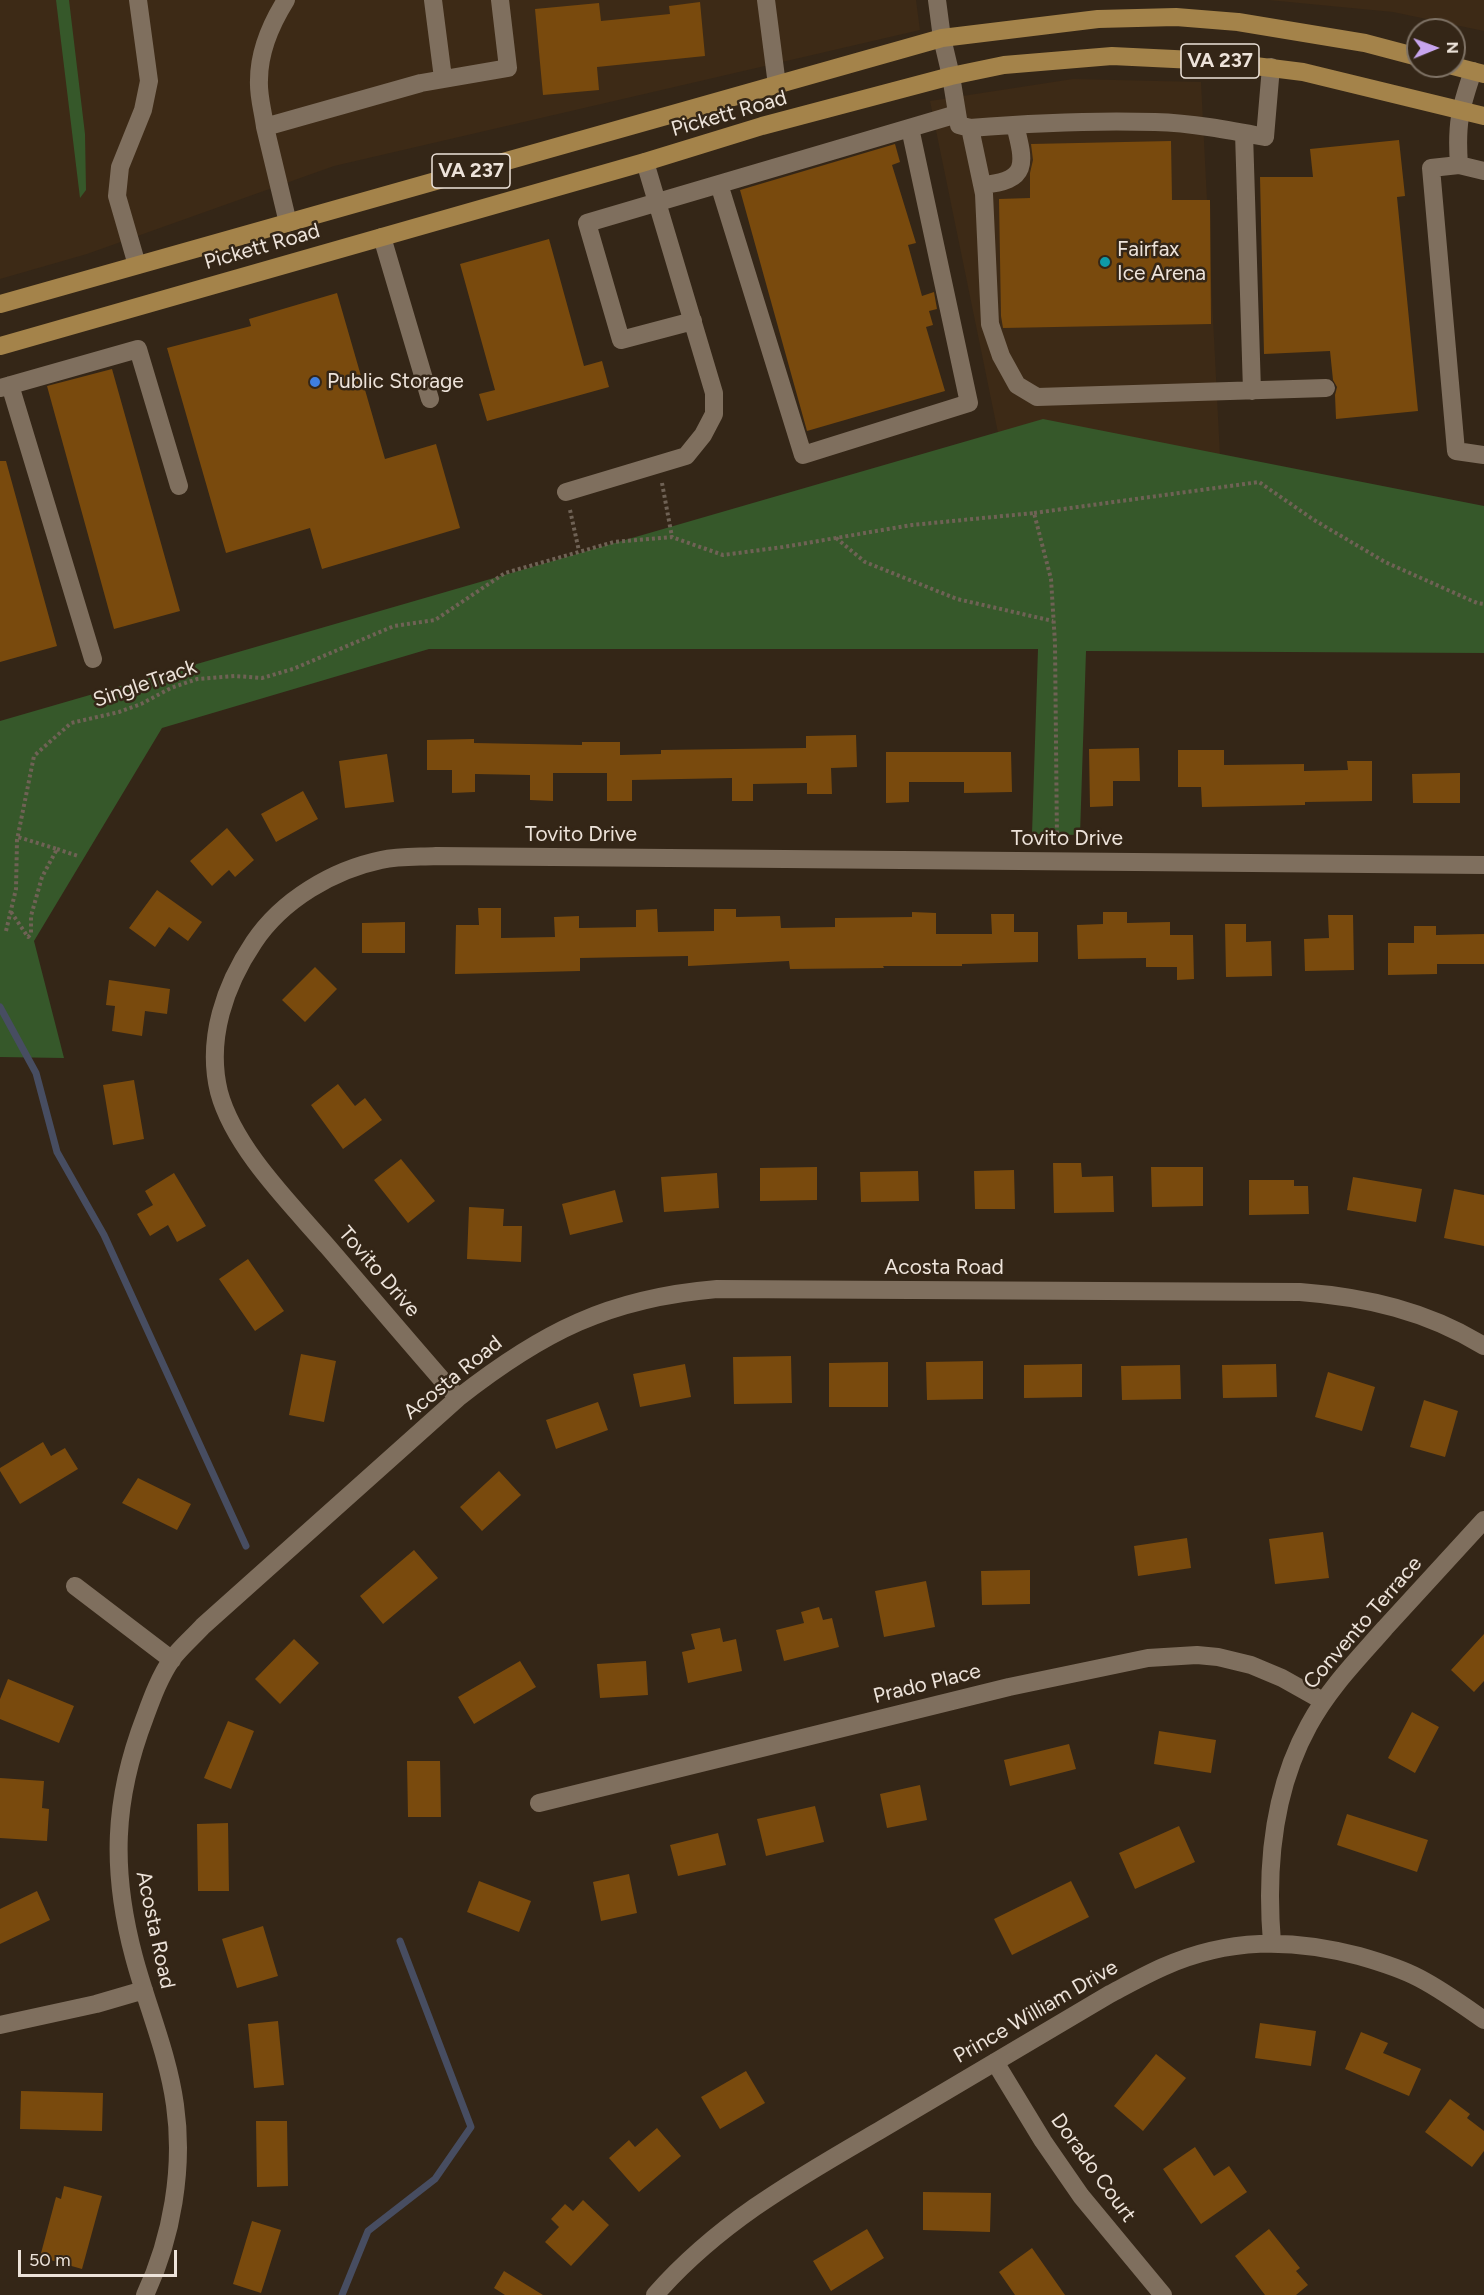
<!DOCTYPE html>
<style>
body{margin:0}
#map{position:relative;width:1484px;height:2295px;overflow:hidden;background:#342617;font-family:Figtree,sans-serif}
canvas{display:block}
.north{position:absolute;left:1406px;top:18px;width:60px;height:60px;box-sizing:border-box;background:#342617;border:2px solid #7e7265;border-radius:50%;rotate:89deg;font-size:16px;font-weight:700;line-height:24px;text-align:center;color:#ede3da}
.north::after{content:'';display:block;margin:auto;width:21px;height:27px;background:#c8a5ee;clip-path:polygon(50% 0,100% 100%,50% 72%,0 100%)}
.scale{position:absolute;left:18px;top:2250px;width:159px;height:27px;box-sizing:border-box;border:3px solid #ede3da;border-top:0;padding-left:8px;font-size:18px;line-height:21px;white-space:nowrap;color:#ede3da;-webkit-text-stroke:4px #342617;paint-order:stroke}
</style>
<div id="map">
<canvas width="1484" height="2295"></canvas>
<div class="north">N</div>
<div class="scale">50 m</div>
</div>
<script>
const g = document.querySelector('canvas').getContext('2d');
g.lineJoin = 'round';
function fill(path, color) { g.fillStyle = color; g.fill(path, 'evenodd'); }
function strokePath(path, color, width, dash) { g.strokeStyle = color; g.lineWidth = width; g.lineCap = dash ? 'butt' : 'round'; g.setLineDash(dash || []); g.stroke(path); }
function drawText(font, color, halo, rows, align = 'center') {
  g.font = font + ' Figtree,sans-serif'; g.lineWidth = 5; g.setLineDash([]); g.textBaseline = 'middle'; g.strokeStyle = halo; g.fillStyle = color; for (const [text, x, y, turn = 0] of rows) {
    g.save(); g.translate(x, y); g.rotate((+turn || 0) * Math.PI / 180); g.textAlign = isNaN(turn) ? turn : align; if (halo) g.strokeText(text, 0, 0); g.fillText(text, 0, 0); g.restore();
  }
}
fill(new Path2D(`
 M0,0h916l4,30 -586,136 -247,88 -87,25z
 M1268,0h216v31l-91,-19z
 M1073,79l128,3 19,374 -222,-23 -68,-332z`), '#3d2a16');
fill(new Path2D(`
 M56,0h13l16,134 1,56 -6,8z
 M1043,419l441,87v147l-398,-2 -6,184 -48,-1 6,-185h-609l-267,79 -128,213 30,117 -64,-1v-336z`), '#36582a');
strokePath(new Path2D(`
 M0,1007l36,66 21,79 47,83 142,311
 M342,2295l26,-64 67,-52 36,-52 -71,-186`), '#474d61', 7);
fill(new Path2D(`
 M700,2l5,54 -108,11 2,23 -56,5 -8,-86 64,-6 2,18 69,-7 -1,-8z
 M1399,140l6,56 -8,1 21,214 -82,8 -1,-24 2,-8 -4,-7 -3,-29 -66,3 -4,-177h53l-3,-28z
 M1171,141l1,59h38l1,124 -208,4 -2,-12 -2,-117 31,-1v-25l3,-13 -2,-16z
 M895,144l5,18 -8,3 24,78 -8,2 14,51 12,-4 3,17 -8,2 4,14 -7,2 19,64 -138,40 -67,-241z
 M549,239l35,127 18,-5 7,26 -122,34 -8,-27 16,-4 -35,-126z
 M337,293l48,166 51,-15 24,84 -138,41 -12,-41 -84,25 -59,-205 84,-22 -2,-7z
 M112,369l68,242 -66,18 -67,-243z
 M0,461h6l51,185 -57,16z
 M856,735l1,32 -26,1 1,26h-25v-11l-54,1v17h-21v-23l-100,2v21h-25v-28h-54v28l-23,-1v-25l-55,-1v18l-23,1v-23h-25v-30l47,-1v4l108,2v-3h38v13l41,-1v-4l145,-2v-12z
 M1139,748l1,33h-27v25l-23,1 -1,-58z
 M1178,750h46v15l80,-1v7l44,-1 -1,-9h25v40l-67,1v3l-103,2 -1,-20h-23z
 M886,752h125l1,40 -48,1v-11h-55v20l-23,1z
 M387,754l7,48 -49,6 -6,-47z
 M1460,773v30h-47l-1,-29z
 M303,791l15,28 -42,23 -15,-28z
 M227,828l27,32 -19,17 -6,-7 -17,16 -22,-25z
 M157,890l45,32 -14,19 -19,-14 -14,20 -26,-19z
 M478,908h23v30l54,-1 -1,-20 25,-1v12l57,-1v-17l21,-1 1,23 56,-1v-22h22v8l44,-1 1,12 54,-1v-9l77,-1v-5l24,1v21h56l-1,-20h23v18h24v30l-76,2v2h-79l1,2 -94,1 -1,-8 -101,5v-10l-108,2v13l-125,3 1,-49h23z
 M1103,912h24v11l43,-1v13h23l1,44 -17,1v-13h-31v-9l-68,1 -1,-34 26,-1z
 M1328,915h25l1,55 -49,1 -1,-32 25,-1z
 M405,922v31h-43v-30z
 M1225,924h21v18l25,-1 1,35 -46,1z
 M1414,926h22v9l48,-1v30h-47v10l-49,1v-32h26z
 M315,967l22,22 -32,33 -23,-22z
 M109,980l61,9 -3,25 -22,-3 -3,25 -30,-5 3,-25 -9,-1z
 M134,1080l10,59 -31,6 -10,-60z
 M338,1084l17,22 10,-8 17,22 -39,29 -32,-44z
 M401,1159l34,42 -27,22 -34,-43z
 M1053,1163h28l1,14 31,-1 1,36 -60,1z
 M817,1167v33l-57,1v-33z
 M1151,1167h52v39l-51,1z
 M1014,1170l1,39h-40l-1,-38z
 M918,1171l1,30 -58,1 -1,-30z
 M174,1173l32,53 -29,16 -9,-17 -18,11 -13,-22 16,-9 -8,-14z
 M717,1173l2,35 -55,4 -3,-35z
 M1353,1177l69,12 -6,33 -69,-12z
 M1249,1180h45v6h14l1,28 -60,1z
 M1454,1189l30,6v51l-40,-8z
 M615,1190l8,32 -53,13 -8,-31z
 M469,1207l35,2 -1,17h19l-1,36 -54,-3z
 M248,1259l36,52 -29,20 -36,-52z
 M301,1354l35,7 -12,61 -35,-7z
 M791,1356l1,47 -58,1 -1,-47z
 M983,1361v38l-56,1 -1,-38z
 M888,1362v45h-59v-44z
 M685,1364l6,33 -51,10 -7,-33z
 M1082,1364v33l-58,1v-33z
 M1276,1364l1,33 -54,1 -1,-33z
 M1180,1365l1,34 -59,1 -1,-34z
 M1328,1372l47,15 -13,44 -47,-14z
 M1424,1400l34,11 -13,46 -35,-10z
 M598,1402l10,28 -52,19 -10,-29z
 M43,1442l8,14 14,-8 13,21 -58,35 -20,-33v-3z
 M499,1471l22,24 -39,36 -22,-24z
 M138,1478l53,26 -14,26 -55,-27z
 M1323,1532l6,46 -54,6 -6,-45z
 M1187,1538l4,30 -53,8 -4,-30z
 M414,1550l24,28 -55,46 -23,-28z
 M1030,1570v34l-48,1 -1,-34z
 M926,1581l9,46 -51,10 -9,-46z
 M819,1607l4,13 9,-2 7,29 -55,14 -8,-31 28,-7 -3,-11z
 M720,1628l3,14 13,-3 6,32 -54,12 -6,-31 13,-3 -4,-15z
 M1484,1634v47l-10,11 -23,-22z
 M294,1639l25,24 -39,41 -25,-25z
 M520,1661l16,26 -62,37 -16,-27z
 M646,1661l2,34 -48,3 -3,-34z
 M8,1679l66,27 -15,37 -59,-24v-20z
 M1412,1712l27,15 -24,46 -27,-15z
 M228,1721l26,10 -23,58 -27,-11z
 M1159,1731l57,9 -5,33 -57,-9z
 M1069,1744l7,25 -66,17 -6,-26z
 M407,1761h33l1,56h-33z
 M0,1778l44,3 -2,27 7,1 -2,32 -47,-3z
 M920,1785l7,35 -40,8 -7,-34z
 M815,1806l9,36 -58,14 -9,-37z
 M1347,1814l81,26 -11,32 -80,-27z
 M228,1823l1,68h-31l-1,-67z
 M1179,1826l16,36 -60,27 -16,-36z
 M718,1833l8,32 -48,11 -8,-31z
 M629,1874l8,39 -36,8 -8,-39z
 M479,1881l52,20 -12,31 -52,-20z
 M1071,1881l18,36 -77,38 -18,-36z
 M37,1891l13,29 -50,24v-35z
 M263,1926l15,50 -41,12 -15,-49z
 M278,2021l6,64 -30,3 -6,-64z
 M1260,2023l56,8 -5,35 -56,-8z
 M1361,2032l27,11 -5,10 38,16 -12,27 -64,-27z
 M1156,2054l30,24 -43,53 -29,-25z
 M746,2071l19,32 -45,26 -19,-32z
 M21,2091l82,2 -1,38 -82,-2z
 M1450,2099l20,15 -3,4 17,13v20l-12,16 -47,-35z
 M256,2121h31l1,65 -31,1z
 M657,2128l24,28 -42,36 -30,-34 20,-18 6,7z
 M1195,2147l19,29 15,-10 18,26 -46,32 -38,-55z
 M64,2186l38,10 -20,73 -42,-12 16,-60 5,2z
 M923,2192l68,1 -1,39 -67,-2z
 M583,2200l26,25 -38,41 -26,-24 14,-15 -8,-8 14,-15 8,7z
 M252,2221l29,9 -20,63 -28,-9z
 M867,2229l17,29 -53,33 -18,-30z
 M1269,2229l31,39 -4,3 12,14 -12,10h-31l-30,-39z
 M1032,2248l33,47h-50l-16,-23z
 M504,2271l39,24h-38l-11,-7z`), '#794a0d');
strokePath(new Path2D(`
 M662,483l10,54
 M570,510l9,41
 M1034,513l225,-31 55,38 71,42 92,41 7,1
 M836,538l29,24 92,37 96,22
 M57,849l21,7
 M11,912l17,25 3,-3v-18l11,-39 15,-28 -39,-12
 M6,931l10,-42 1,-49 17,-84 37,-33 48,-11 22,-8 30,-16 26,-9 38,-3 27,2 31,-9 101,-43 41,-6 70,-47 109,-31 58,-5 51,18 60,-8 129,-22 122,-12 17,66 4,64 2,199`), '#6f6255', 4, [3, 3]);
strokePath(new Path2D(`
 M433,0l10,78
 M766,0l11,85
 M937,0l5,38 9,38 8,49 11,3 14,66 6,130 11,32 16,29 20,12 289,-9
 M265,127c-2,-16 -7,-32 -6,-47 0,-30 12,-56 27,-80
 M970,128c61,-5 124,-8 185,-6 37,1 74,8 110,15l6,-70
 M1244,133l8,258
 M1459,165c-3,-41 1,-56 14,-94
 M1484,171l-25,-6 -28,3 25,283 28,4
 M719,184l84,271 166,-52 -59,-275
 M982,185c47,-4 43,-21 33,-60
 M288,223l-23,-96 156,-44 87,-15 -8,-68
 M382,237l48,162
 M137,265l-20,-69 3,-29 23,-57 6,-29 -11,-81
 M693,321l-72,19 -34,-117 370,-109
 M10,385l83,274
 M0,388l138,-39 41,137
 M566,492l120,-36 17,-21 11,-21v-21l-69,-231
 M458,1398c-44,-50 -87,-101 -130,-151 -38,-44 -94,-99 -109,-155 -13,-53 6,-107 35,-150 28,-42 79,-72 127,-82 18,-4 37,-3 55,-4l1048,9
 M75,1586l97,74
 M539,1803l470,-116 139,-29 49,-3 21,2 33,8 31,13 41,23
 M1272,1943c-6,-73 1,-153 37,-218 20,-37 49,-66 76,-97 33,-36 66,-72 99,-108
 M0,2025l96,-21 48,-14
 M995,2062l48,79 38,55 82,99
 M145,2295c27,-57 39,-127 30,-190 -7,-51 -28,-99 -41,-148 -23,-86 -21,-157 11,-240 7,-19 15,-41 27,-58 8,-11 21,-22 31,-33l255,-228c84,-66 151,-100 259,-109l583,3c66,5 127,19 184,54
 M655,2295c65,-74 143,-117 227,-166 76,-45 152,-90 228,-135 17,-9 35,-19 53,-27 65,-29 128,-29 196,-11 21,6 41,12 60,22 23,12 44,27 65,42`), '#7f6f5e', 18);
strokePath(new Path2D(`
 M1453,66l31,8
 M0,304l942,-266 156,-19 78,-2 62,5 127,21 53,14
 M0,346l645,-184 117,-36 189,-50 53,-11 108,-9 103,5 88,11 181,44`), '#a4834a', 18);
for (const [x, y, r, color] of [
 [1105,262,6,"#0f9aa8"],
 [315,382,6,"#3f7fe0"]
]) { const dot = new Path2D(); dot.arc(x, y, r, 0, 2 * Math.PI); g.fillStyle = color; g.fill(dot); strokePath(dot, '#342617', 2); }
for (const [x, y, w] of [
 [1220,61,78],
 [471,171,78]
]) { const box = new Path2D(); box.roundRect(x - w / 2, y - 17, w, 34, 4.5); g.fillStyle = '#342617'; g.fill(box); strokePath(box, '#ede3da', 1.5); }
drawText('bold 20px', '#ede3da', null, [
 ["VA 237",1220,61],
 ["VA 237",471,171]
]);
drawText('21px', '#ede3da', '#342617', [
 ["Pickett Road",729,114,-16],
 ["Pickett Road",262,247,-16],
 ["SingleTrack",145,684,-19],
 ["Tovito Drive",581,835],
 ["Tovito Drive",1067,839],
 ["Acosta Road",944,1268],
 ["Tovito Drive",379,1272,49],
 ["Acosta Road",453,1378,-39],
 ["Convento Terrace",1363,1623,-49],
 ["Prado Place",927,1684,-14],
 ["Acosta Road",155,1930,78],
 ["Prince William Drive",1036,2012,-30],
 ["Dorado Court",1093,2168,54]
]);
drawText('21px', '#ede3da', '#342617', [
 ["Fairfax",1117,250],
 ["Ice Arena",1117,274],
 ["Public Storage",327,382]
], 'left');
</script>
